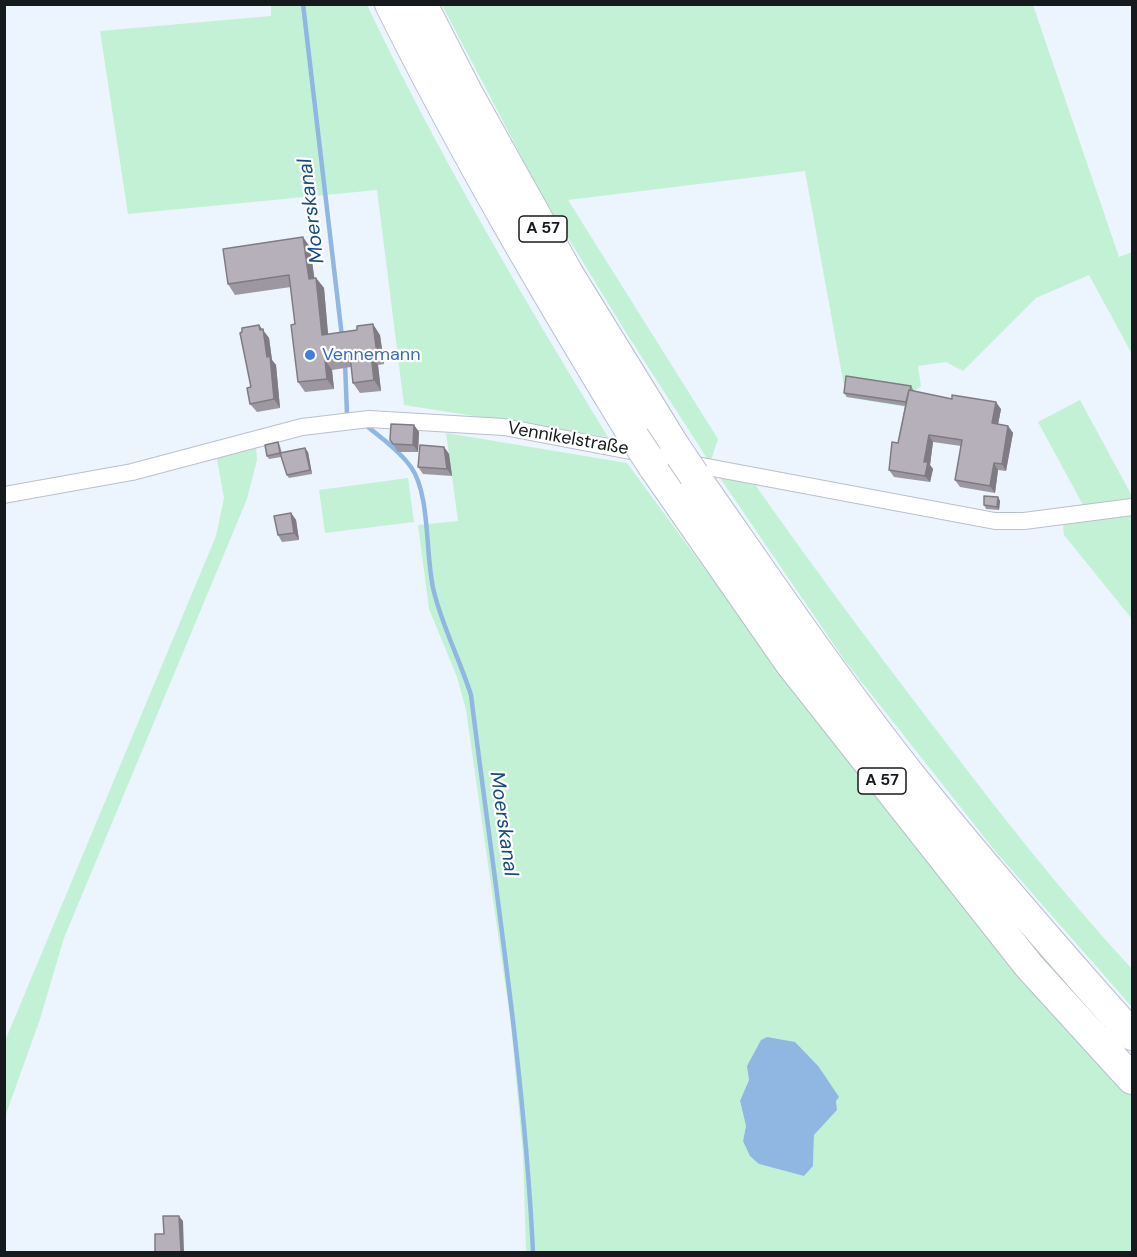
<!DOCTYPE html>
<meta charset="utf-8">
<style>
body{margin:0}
#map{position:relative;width:1137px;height:1257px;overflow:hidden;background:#ecf4fe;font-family:"DM Sans",sans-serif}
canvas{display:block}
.frame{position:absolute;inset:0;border:6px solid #171a1d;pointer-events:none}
</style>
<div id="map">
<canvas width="1137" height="1257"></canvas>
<div class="frame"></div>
</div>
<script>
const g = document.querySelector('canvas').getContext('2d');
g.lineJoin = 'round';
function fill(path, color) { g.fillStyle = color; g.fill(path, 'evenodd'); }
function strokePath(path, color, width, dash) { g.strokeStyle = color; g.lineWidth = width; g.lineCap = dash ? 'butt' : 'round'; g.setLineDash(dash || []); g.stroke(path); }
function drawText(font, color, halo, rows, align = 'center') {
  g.font = font + ' "DM Sans",sans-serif'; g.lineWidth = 4.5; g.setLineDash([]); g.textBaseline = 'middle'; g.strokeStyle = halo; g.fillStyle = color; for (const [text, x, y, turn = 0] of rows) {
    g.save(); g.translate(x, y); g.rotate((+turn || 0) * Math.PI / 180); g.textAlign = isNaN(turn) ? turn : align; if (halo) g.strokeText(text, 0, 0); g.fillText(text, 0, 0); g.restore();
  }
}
fill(new Path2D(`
 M271,5h96c71,149 155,291 241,432l-204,-32 -27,-215 -249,24 -28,-183 171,-15z
 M442,5h591l86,252 13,-5v102l-43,-79 -53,23 -73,73 -17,-9 -28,4 3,20 -6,5 -3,17 -66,-11 -41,-226 -237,29 150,239 -8,24 -85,-132 -85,-139z
 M1080,400l52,96v3l-49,6 -45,-83z
 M446,433l181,30 153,208 352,422v159h-606l-3,-98 -12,-129 -45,-315 -9,-33 -28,-68 -11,-84 40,-4zM819,1067l19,30 -2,4 1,9 -23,25 -1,31 -9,10 -45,-12 -16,-23 3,-15 -6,-24 9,-22z
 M256,446l1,14 -10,39 -183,439 -24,81 -35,98v-76l211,-505 8,-38 -8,-44z
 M718,475l36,8c58,83 119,164 180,244 64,84 127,165 198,242v38l-136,-155 -151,-191z
 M408,478l6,44 -89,11 -6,-43z
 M1132,511v108l-68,-84 -1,-9 6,-6z`), '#c3f1d6');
fill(new Path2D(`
 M767,1037l28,5 24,25 20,30 -3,4 1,9 -23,25 -1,31 -9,10 -45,-12 -9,-8 -7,-15 3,-15 -6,-25 9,-21 -2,-14 14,-26z`), '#90b6e2');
strokePath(new Path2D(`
 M303,4l39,333
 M345,363l2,51
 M367,426c15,13 32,24 44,41 20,28 14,92 23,125 9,36 26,68 37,103 23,186 53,371 62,557`), '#90b6e2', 4.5);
const minor = new Path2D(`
 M686,463l309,58h29l108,-14
 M4,495l128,-23 170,-45 67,-8 135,8 142,27`);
const motorway = new Path2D(`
 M390,4c74,149 158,292 244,433
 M422,4l46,90 101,181 106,172
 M653,466l137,197 239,303 103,113
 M694,475c72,103 142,207 220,305 70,87 144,172 218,255`);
strokePath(minor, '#b9c1cb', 18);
strokePath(motorway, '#b9c1cb', 32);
strokePath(minor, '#fff', 16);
strokePath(motorway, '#fff', 30);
const motorwayBridge = new Path2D(`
 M634,437l19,29
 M675,447l19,28`);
strokePath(motorwayBridge, '#b9c1cb', 32, []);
strokePath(motorwayBridge, '#fff', 30);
fill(new Path2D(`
 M310,247l4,31h2l8,10 4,46 52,1 4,29 -6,1 3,26 -21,2 -7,-10 -2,-16 -19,3 2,19 -29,3 -7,-10 -3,-58 -4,-37 -56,8 -7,-11z
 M262,329l7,9 3,22 4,5 4,43 -23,4 -7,-8 1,-17 -9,-55z
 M911,386l3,5 87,18 -3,15 10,2 5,7 -7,38 -8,-1 -3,23 -35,-6 -5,-7 6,-34 -28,-4 -3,23 3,4 -3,13 -36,-5 -5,-7 9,-27 7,-37 -58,-9 -3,-4z
 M414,425l5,7 -1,20h-20l-8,-12z
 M278,442l2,4 2,7 26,-1 4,22 -23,4 -2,-3 -6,-18 -12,2 -2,-3z
 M444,447l5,7 3,22 -29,-2 -5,-7z
 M998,497l2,4 -1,9 -13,-1 -2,-4z
 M291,513l5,7 3,20 -17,2 -4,-7z`), '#9d97a1');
fill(new Path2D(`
 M303,237l7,10 6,42 -7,-10z
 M316,278l8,10 5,57 -7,-10z
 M373,324l7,11 4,29 -7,-10z
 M259,325l10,13 3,22 4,5 4,43 -6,-9 -7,-42z
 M371,355l7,10 3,26 -7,-11z
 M325,360l7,10 2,19 -7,-10z
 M996,402l5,7 -4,21 -5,-7z
 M414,425l5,7 -1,20 -5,-7z
 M1008,426l5,7 -7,38 -4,-7z
 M929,435l4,7 -3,23 3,4 -3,13 -5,-6 -1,-14z
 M444,447l5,7 3,22 -5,-7z
 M305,448l3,4 4,22 -2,-4z
 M994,463l4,7 -3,23 -5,-7z
 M998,497l2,4 -1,9 -2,-3z
 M291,513l5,7 3,20 -5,-7z
 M179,1216l4,5 1,31h-3z`), '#7f7b83');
const building = new Path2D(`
 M303,237l6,42 7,-1 6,57 35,-5v-4l16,-2 4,30 -6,1 3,25 -21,3 -3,-27 -25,4 2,19 -29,3 -7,-57 4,-1 -6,-49 -61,9 -5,-35z
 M259,325l1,5 3,-1 4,28 3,-1 4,43 -24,5 -3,-16 4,-1 -11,-54 2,-1v-4z
 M846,376l65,10 -1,4h-1l-3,12 -62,-9z
 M909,390l43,9v-4l44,7 -4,21 16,3 -6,38 -8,-1 -4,23 -35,-6 7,-40 -33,-5 -5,27h4l-3,14 -36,-6 3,-28 6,1z
 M391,424l23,1 -1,20 -20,-1 -3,-4z
 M278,442l2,11 -13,3 -2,-11z
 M420,445l24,2 3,22 -29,-2z
 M305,448l5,22 -23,5 -7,-22z
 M984,496l14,1 -1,10 -13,-2z
 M291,513l3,20 -16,2 -4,-19z
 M163,1216h16l2,36h-26v-18h9z`);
fill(building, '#b6b0bb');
strokePath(building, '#7f7b83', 1.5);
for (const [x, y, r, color] of [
 [310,355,6,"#3f7fe0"]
]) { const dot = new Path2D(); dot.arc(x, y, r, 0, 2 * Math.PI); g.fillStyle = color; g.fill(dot); strokePath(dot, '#fff', 2); }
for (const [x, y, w] of [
 [543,229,48],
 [882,781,48]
]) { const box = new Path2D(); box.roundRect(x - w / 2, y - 13, w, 26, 4.5); g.fillStyle = '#fff'; g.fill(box); strokePath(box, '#171a1d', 1.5); }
drawText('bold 16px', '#171a1d', null, [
 ["A 57",543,229],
 ["A 57",882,781]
]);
drawText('18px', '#366cbe', '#fff', [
 ["Vennemann",322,355]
], 'left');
drawText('18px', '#171a1d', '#fff', [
 ["Vennikelstraße",568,439,10]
]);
drawText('italic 20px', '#154b81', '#fff', [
 ["Moerskanal",312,211,-97],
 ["Moerskanal",503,824,82]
]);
</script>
